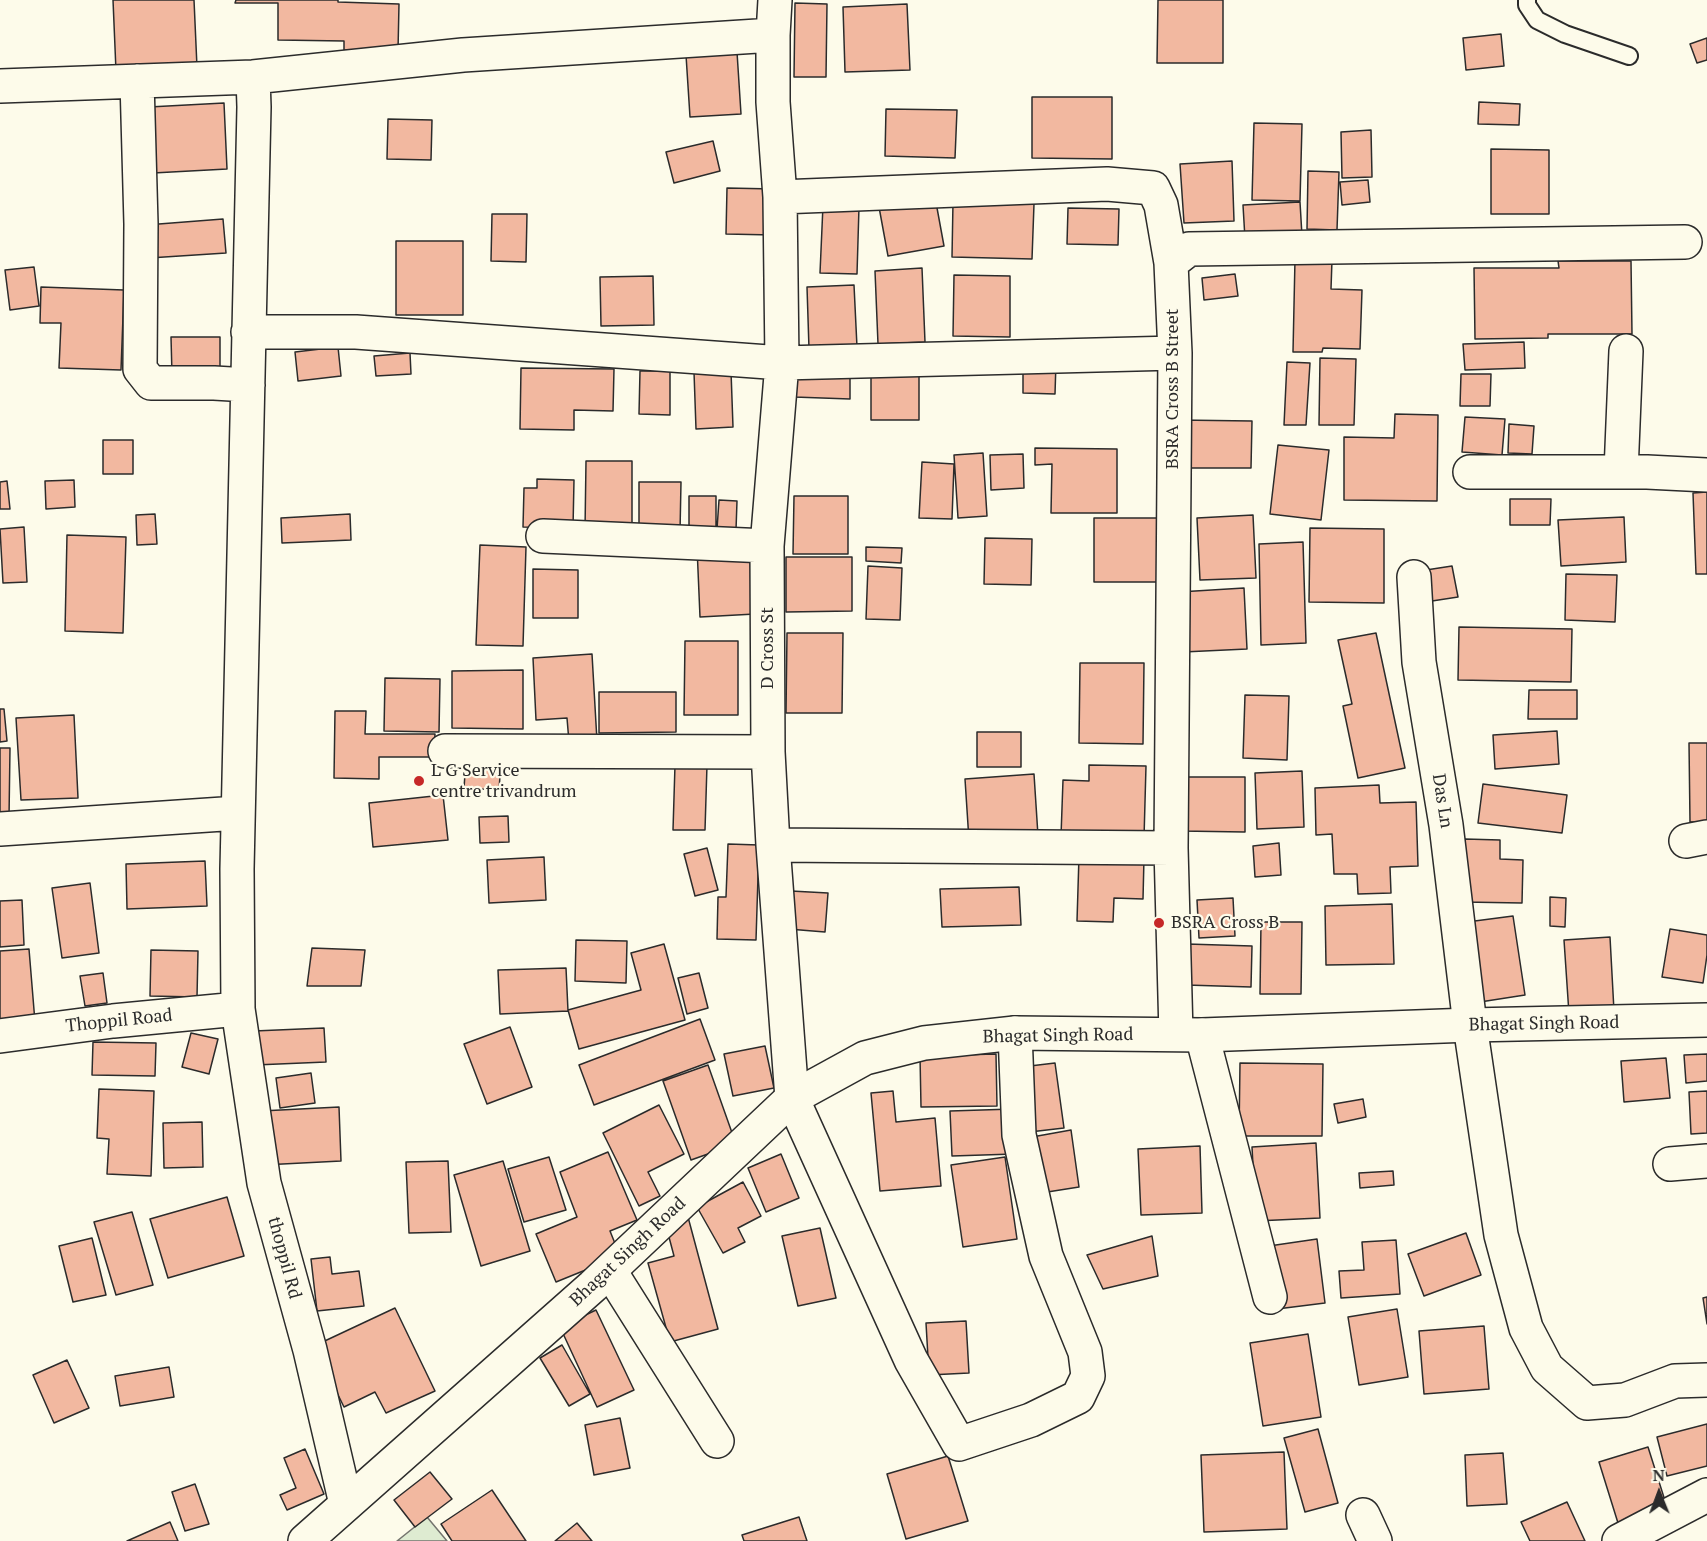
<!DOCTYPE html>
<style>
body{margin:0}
#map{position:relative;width:1707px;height:1541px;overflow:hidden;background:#fdfbea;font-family:"PT Serif",serif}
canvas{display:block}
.north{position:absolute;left:1629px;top:1463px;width:60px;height:60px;-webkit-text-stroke:4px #fdfbea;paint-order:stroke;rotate:359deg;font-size:16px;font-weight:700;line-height:24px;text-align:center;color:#2b2b2b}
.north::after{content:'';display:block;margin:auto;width:21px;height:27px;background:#2b2b2b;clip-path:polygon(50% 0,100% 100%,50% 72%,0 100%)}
</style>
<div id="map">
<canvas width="1707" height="1541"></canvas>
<div class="north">N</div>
</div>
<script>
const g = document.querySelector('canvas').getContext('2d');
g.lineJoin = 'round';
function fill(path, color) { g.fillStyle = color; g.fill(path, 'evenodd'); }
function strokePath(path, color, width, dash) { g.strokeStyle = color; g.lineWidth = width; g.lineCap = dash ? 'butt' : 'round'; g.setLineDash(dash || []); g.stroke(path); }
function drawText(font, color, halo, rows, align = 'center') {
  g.font = font + ' "PT Serif",serif'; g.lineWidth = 4.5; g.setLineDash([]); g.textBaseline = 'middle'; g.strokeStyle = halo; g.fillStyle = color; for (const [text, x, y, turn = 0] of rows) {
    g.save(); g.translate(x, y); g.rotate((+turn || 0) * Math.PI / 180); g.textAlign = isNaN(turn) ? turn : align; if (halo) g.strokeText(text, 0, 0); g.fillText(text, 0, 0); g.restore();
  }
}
const green = new Path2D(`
 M427,1517l20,24h-50z`);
fill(green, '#deebd1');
strokePath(green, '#74746e', 1.5);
const building = new Path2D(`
 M113,0h81l3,67 -81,4z
 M236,0h102v2l61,2 -1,47 -54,-1v-9l-66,-1v-37h-43z
 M1158,0h65v63h-66z
 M795,3l32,1 -1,73h-32z
 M907,4l3,66 -65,2 -2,-65z
 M1501,34l3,32 -38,4 -3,-32z
 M1707,38v22l-10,3 -7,-19z
 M737,52l4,62 -51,3 -4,-62z
 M1032,97h80v62l-80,-1z
 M1479,102l41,2 -1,21 -41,-1z
 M224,103l3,66 -74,4 -4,-66z
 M886,109l71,1 -2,48 -70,-2z
 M388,119l44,1 -1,40 -44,-1z
 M1254,123l48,1 -2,77 -48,-1z
 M1371,130l1,47 -30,1 -1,-46z
 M713,141l7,30 -46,12 -8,-31z
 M1491,149l58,1v64h-58z
 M1232,161l2,60 -50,2 -4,-59z
 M1308,171l31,1 -2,58 -30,-1z
 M1368,180l2,22 -28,3 -2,-23z
 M727,188l47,1 -1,46 -47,-1z
 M935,197l9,49 -56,10 -9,-49z
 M953,202l81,2 -2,55 -80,-2z
 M1300,202l2,34 -57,3 -2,-34z
 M823,205l36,2 -2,67 -37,-1z
 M1068,208l51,1 -1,36 -51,-1z
 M492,214h35l-1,48 -35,-1z
 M223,219l3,34 -77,5 -3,-33z
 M396,241h67v74h-67z
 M1295,259l37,1 -1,29 31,1 -2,59 -37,-1 -1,4h-29z
 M1558,261h73l1,73h-84v4l-73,1 -1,-71h85z
 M34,267l5,39 -29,4 -5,-40z
 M922,268l3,74 -47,2 -3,-73z
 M1235,274l3,22 -34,4 -2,-22z
 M954,275l56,1v61l-57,-1z
 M653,276l1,49 -53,1 -1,-49z
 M854,285l3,62 -48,2 -2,-62z
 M41,287l83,3 -3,80 -62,-2 2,-45h-21z
 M171,337h49v38h-48z
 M1524,342l1,26 -60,2 -2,-26z
 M338,347l3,29 -43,5 -3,-29z
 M410,353l1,21 -35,2 -2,-20z
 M1320,358l36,1 -2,66h-35z
 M1023,361l33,1 -1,32 -32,-1z
 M1287,362l23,1 -4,62h-22z
 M521,368l93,1 -1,42 -39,-1v20l-54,-1z
 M640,371h30v44l-31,-1z
 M731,371l2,56 -37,2 -2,-57z
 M871,371l48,1v48h-48z
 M795,372l55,1v26l-56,-2z
 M1461,374h30l-1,32h-30z
 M1395,414l43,1 -1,86 -93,-1v-63l50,1z
 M1465,417l40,2 -3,36 -40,-3z
 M1178,420l74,1 -1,47h-73z
 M1509,424l25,2 -2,28 -24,-1z
 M103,440h30v34h-30z
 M1278,445l51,5 -8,70 -51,-6z
 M1035,448l82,1v64h-66l1,-49 -17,1z
 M983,453l4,63 -29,2 -4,-63z
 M1023,454l1,34 -33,2 -1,-35z
 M586,461h46v69h-47z
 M922,462l32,2 -2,55 -33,-1z
 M537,479l37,1 -1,48 -50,-1 1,-39h13z
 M74,480l1,27 -29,2 -1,-28z
 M7,481l3,28h-10v-27z
 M639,482h42l-1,50h-41z
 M1707,492v82h-11l-3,-81z
 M689,496h27v31h-27z
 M794,496h54v58h-55z
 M1510,499h41l-1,26h-40z
 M719,500l18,1 -1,29 -19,-1z
 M155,514l2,30 -20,1 -1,-30z
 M350,514l1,26 -69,3 -1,-25z
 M1253,515l3,63 -56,2 -3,-62z
 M1624,517l2,45 -65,4 -3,-46z
 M1094,518h64l1,64h-65z
 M24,527l3,55 -24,1 -3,-54z
 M1310,528l74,1v74l-75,-1z
 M67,535l59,2 -3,96 -58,-2z
 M985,538l47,1 -1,46 -47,-1z
 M1303,542l3,101 -45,2 -2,-101z
 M480,545l46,2 -3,99 -47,-1z
 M752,545l3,69 -55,3 -3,-70z
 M866,547l36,1 -1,15 -35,-2z
 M786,557h66v54l-66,1z
 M868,566l34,2 -2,52 -34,-1z
 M1452,566l6,31 -26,4 -6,-31z
 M533,569l45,1v48h-45z
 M1566,574l51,1 -2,47 -50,-2z
 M1244,588l3,61 -64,3 -4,-60z
 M1459,627l113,2 -1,53 -113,-2z
 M787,633h56l-1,80h-56z
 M1376,633l29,135 -47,10 -15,-72 9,-2 -14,-64z
 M685,641h53v74h-54z
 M592,654l5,87 -28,1 -2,-24 -31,2 -3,-62z
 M1080,663h64l-1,81 -64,-1z
 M523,670v59l-71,-1v-57z
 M385,678l55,1 -1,53 -55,-1z
 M1529,690h48v29h-49z
 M599,692h77v40l-77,1z
 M1245,695l44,1 -2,64 -44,-2z
 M0,709h4l3,32 -7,1z
 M335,711h31l-1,23h70l-1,23h-55v22l-45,-1z
 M74,715l4,83 -57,2 -5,-82z
 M1557,731l2,33 -64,5 -2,-34z
 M977,732h44v35h-44z
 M1689,743h18v79h-17z
 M0,748h10l-1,70h-9z
 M466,760l35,2 -2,28 -35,-2z
 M675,765h32l-2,65h-32z
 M1089,765l57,1 -2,72 -83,-2 2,-56 26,1z
 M1302,771l2,56 -47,2 -2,-56z
 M1034,774l5,77 -69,5 -5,-77z
 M1181,777h64v55l-65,-1z
 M1483,784l84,11 -5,38 -84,-10z
 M1379,785l1,18 36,-1 2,64 -28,1 1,26 -33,1 -1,-20h-23l-2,-40 -16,1 -1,-47z
 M443,795l5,45 -75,7 -4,-44z
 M508,816l1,26 -29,1 -1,-26z
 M1465,839l35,1v19l23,1 -1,43 -59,-1z
 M1279,843l2,32 -26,2 -2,-31z
 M728,844l31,1 -3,95 -39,-1 1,-42h8z
 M707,848l11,42 -23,6 -11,-42z
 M1079,856l65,2 -1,41 -29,-1 -1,24 -36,-1z
 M544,857l2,43 -57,3 -2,-43z
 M205,861l2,45 -80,3 -1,-45z
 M90,883l9,70 -37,5 -10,-70z
 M1019,887l2,38 -79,2 -2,-38z
 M791,891l37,2 -3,39 -37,-3z
 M1550,897l16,1 -1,29 -15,-1z
 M1233,898l2,38 -36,2 -2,-38z
 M22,900l2,45 -24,2v-46z
 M1392,904l2,60 -68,1 -1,-59z
 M1513,916l12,79 -45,7 -13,-80z
 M1261,922h41l-1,72h-41z
 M1670,929l37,6v20l-4,28 -41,-6z
 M1610,937l4,74 -45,3 -5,-74z
 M576,940l51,1 -1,42 -51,-2z
 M664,944l21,76 -106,29 -11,-39 73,-20 -10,-37z
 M1187,944l65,2 -1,41 -65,-2z
 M312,948l53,2 -4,36h-54z
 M29,949l6,73 -35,3v-74z
 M151,950l47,1 -1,46 -47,-1z
 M566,968l2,43 -68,3 -2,-44z
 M103,973l4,30 -22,3 -5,-30z
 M699,973l9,35 -21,6 -9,-36z
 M700,1019l15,41 -121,45 -15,-40z
 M510,1027l22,60 -45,17 -23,-60z
 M324,1028l2,34 -71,3 -1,-34z
 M191,1033l27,6 -9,35 -27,-7z
 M93,1042l63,1 -1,33 -63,-1z
 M765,1046l9,42 -41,8 -9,-42z
 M996,1054l1,52 -76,1 -1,-51z
 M1707,1054v27l-21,2 -2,-28z
 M1666,1058l4,40 -46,4 -3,-41z
 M1055,1063l9,65 -43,5 -8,-65z
 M1240,1063l83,1 -1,72h-83z
 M708,1065l28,79 -45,16 -28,-79z
 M311,1073l4,30 -35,5 -4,-30z
 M99,1089l55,2 -3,85 -44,-2 2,-35 -12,-1z
 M893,1091l3,31 39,-4 6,68 -61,5 -9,-98z
 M1707,1091v42l-16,1 -2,-42z
 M1363,1099l3,18 -28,6 -4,-19z
 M659,1105l25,49 -36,18 12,24 -21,10 -36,-73z
 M339,1107l2,54 -78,4 -2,-54z
 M1013,1109l1,45 -62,2 -2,-45z
 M202,1122l1,45 -39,1 -1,-45z
 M1071,1130l8,57 -38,6 -9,-56z
 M1316,1143l4,75 -64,3 -4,-74z
 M1200,1146l2,67 -61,2 -3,-66z
 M608,1152l29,68 -27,11 10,25 -64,26 -20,-48 41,-17 -17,-45z
 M781,1154l18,44 -33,14 -18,-44z
 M549,1157l17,53 -42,12 -16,-53z
 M1005,1157l12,82 -54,8 -12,-82z
 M448,1161l3,71 -42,1 -3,-71z
 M503,1161l27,90 -49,15 -27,-91z
 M1393,1171l1,14 -34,3 -1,-15z
 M743,1182l18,34 -23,12 7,14 -22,11 -26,-46z
 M227,1197l17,59 -76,22 -18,-59z
 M132,1212l21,73 -37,10 -22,-73z
 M688,1217l30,112 -48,13 -22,-79 26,-7 -9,-34z
 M820,1228l16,70 -38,8 -16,-70z
 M1466,1233l15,42 -57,21 -16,-42z
 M1152,1236l6,40 -55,13 -16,-34z
 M92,1238l14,57 -33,7 -14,-56z
 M1317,1239l8,64 -48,6 -8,-63z
 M1396,1240l4,54 -59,4 -2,-27 25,-1 -2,-28z
 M330,1257l2,17 27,-3 5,35 -47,5 -6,-52z
 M1707,1297v27l-4,-26z
 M395,1308l40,83 -49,22 -11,-21 -31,15 -30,-61z
 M1397,1309l11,68 -49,8 -11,-68z
 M596,1310l38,80 -37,17 -37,-80z
 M966,1321l3,52 -40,2 -3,-52z
 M1484,1326l5,63 -65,5 -5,-63z
 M1308,1334l13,83 -58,9 -13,-83z
 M562,1345l28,49 -21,12 -29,-48z
 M67,1360l22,48 -35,15 -21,-48z
 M169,1367l5,30 -54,9 -5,-30z
 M620,1418l10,50 -36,7 -9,-50z
 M1707,1424v42l-40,10 -10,-39z
 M1318,1429l20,74 -33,9 -21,-74z
 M1648,1447l19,60 -49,16 -19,-61z
 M305,1449l19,45 -37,16 -7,-15 16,-7 -12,-30z
 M1284,1452l3,77 -83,3 -3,-77z
 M1503,1453l4,51 -40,2 -2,-51z
 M948,1456l20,65 -62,18 -19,-65z
 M430,1472l22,27 -37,28 -21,-27z
 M195,1484l14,40 -24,7 -13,-39z
 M492,1490l34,51h-74l-11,-17z
 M1567,1502l18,39h-55l-9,-19z
 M799,1517l8,24h-63l-2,-6z
 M170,1522l8,19h-51z
 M577,1523l15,18h-37z`);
fill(building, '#f2b8a0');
strokePath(building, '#2b2b2b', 1.5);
const lane = new Path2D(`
 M1527,0v5l10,15 28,14 64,22`);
const street = new Path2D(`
 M773,35l2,-35
 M253,77l1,30 -17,762 1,140 26,174 46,167 36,154
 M137,81l4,143 -1,145 11,14h63l34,2
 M0,86l253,-9 210,-22 310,-20v67l7,95 327,-13 46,4 8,17 10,58
 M780,197l2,166 -15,183 1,206 5,93 19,253 119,262 48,84 72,-24 47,-23 10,-21 -3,-24 -39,-96 -27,-121 -4,-102
 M248,332h108l426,31 393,-10
 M1470,472h177l60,3
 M1621,472l5,-121
 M543,536l224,10
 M1414,577l5,85 27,163 24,200 31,210 25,93 21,40 40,35 38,-3 50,-19 32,-1
 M445,751l323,1
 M0,829l238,-16
 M1686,841l21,-4
 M773,845l398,3
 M1176,1034l-5,-186 4,-495 -4,-90 18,-14 496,-7
 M1202,1035l68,262
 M0,1036l113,-15 125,-12
 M1670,1164l37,-3
 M610,1271l107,170
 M1363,1515l12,26
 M1619,1541l88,-46`);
const secondary = new Path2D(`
 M305,1541l288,-255 199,-188 73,-40 59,-15 91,-10 187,2 268,-10 237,-5`);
strokePath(lane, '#2b2b2b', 20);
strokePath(street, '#2b2b2b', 36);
strokePath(secondary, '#2b2b2b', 36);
strokePath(lane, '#fdfbea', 16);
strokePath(street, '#fdfbea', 33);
strokePath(secondary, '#fdfbea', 33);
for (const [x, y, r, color] of [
 [419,781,6,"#c62828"],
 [1159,923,6,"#c62828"]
]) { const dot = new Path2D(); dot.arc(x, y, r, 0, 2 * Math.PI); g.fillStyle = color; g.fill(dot); strokePath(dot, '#fdfbea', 2); }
drawText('18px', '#2b2b2b', '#fdfbea', [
 ["BSRA Cross B Street",1173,389,-90],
 ["D Cross St",768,648,-90],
 ["Das Ln",1442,801,81],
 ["Thoppil Road",119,1021,-6],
 ["Bhagat Singh Road",1544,1024,-1],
 ["Bhagat Singh Road",1058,1036,-1],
 ["Bhagat Singh Road",628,1252,-43],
 ["thoppil Rd",284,1258,75]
]);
drawText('18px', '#2b2b2b', '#fdfbea', [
 ["L G Service",431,771],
 ["centre trivandrum",431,792],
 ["BSRA Cross B",1171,923]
], 'left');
</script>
